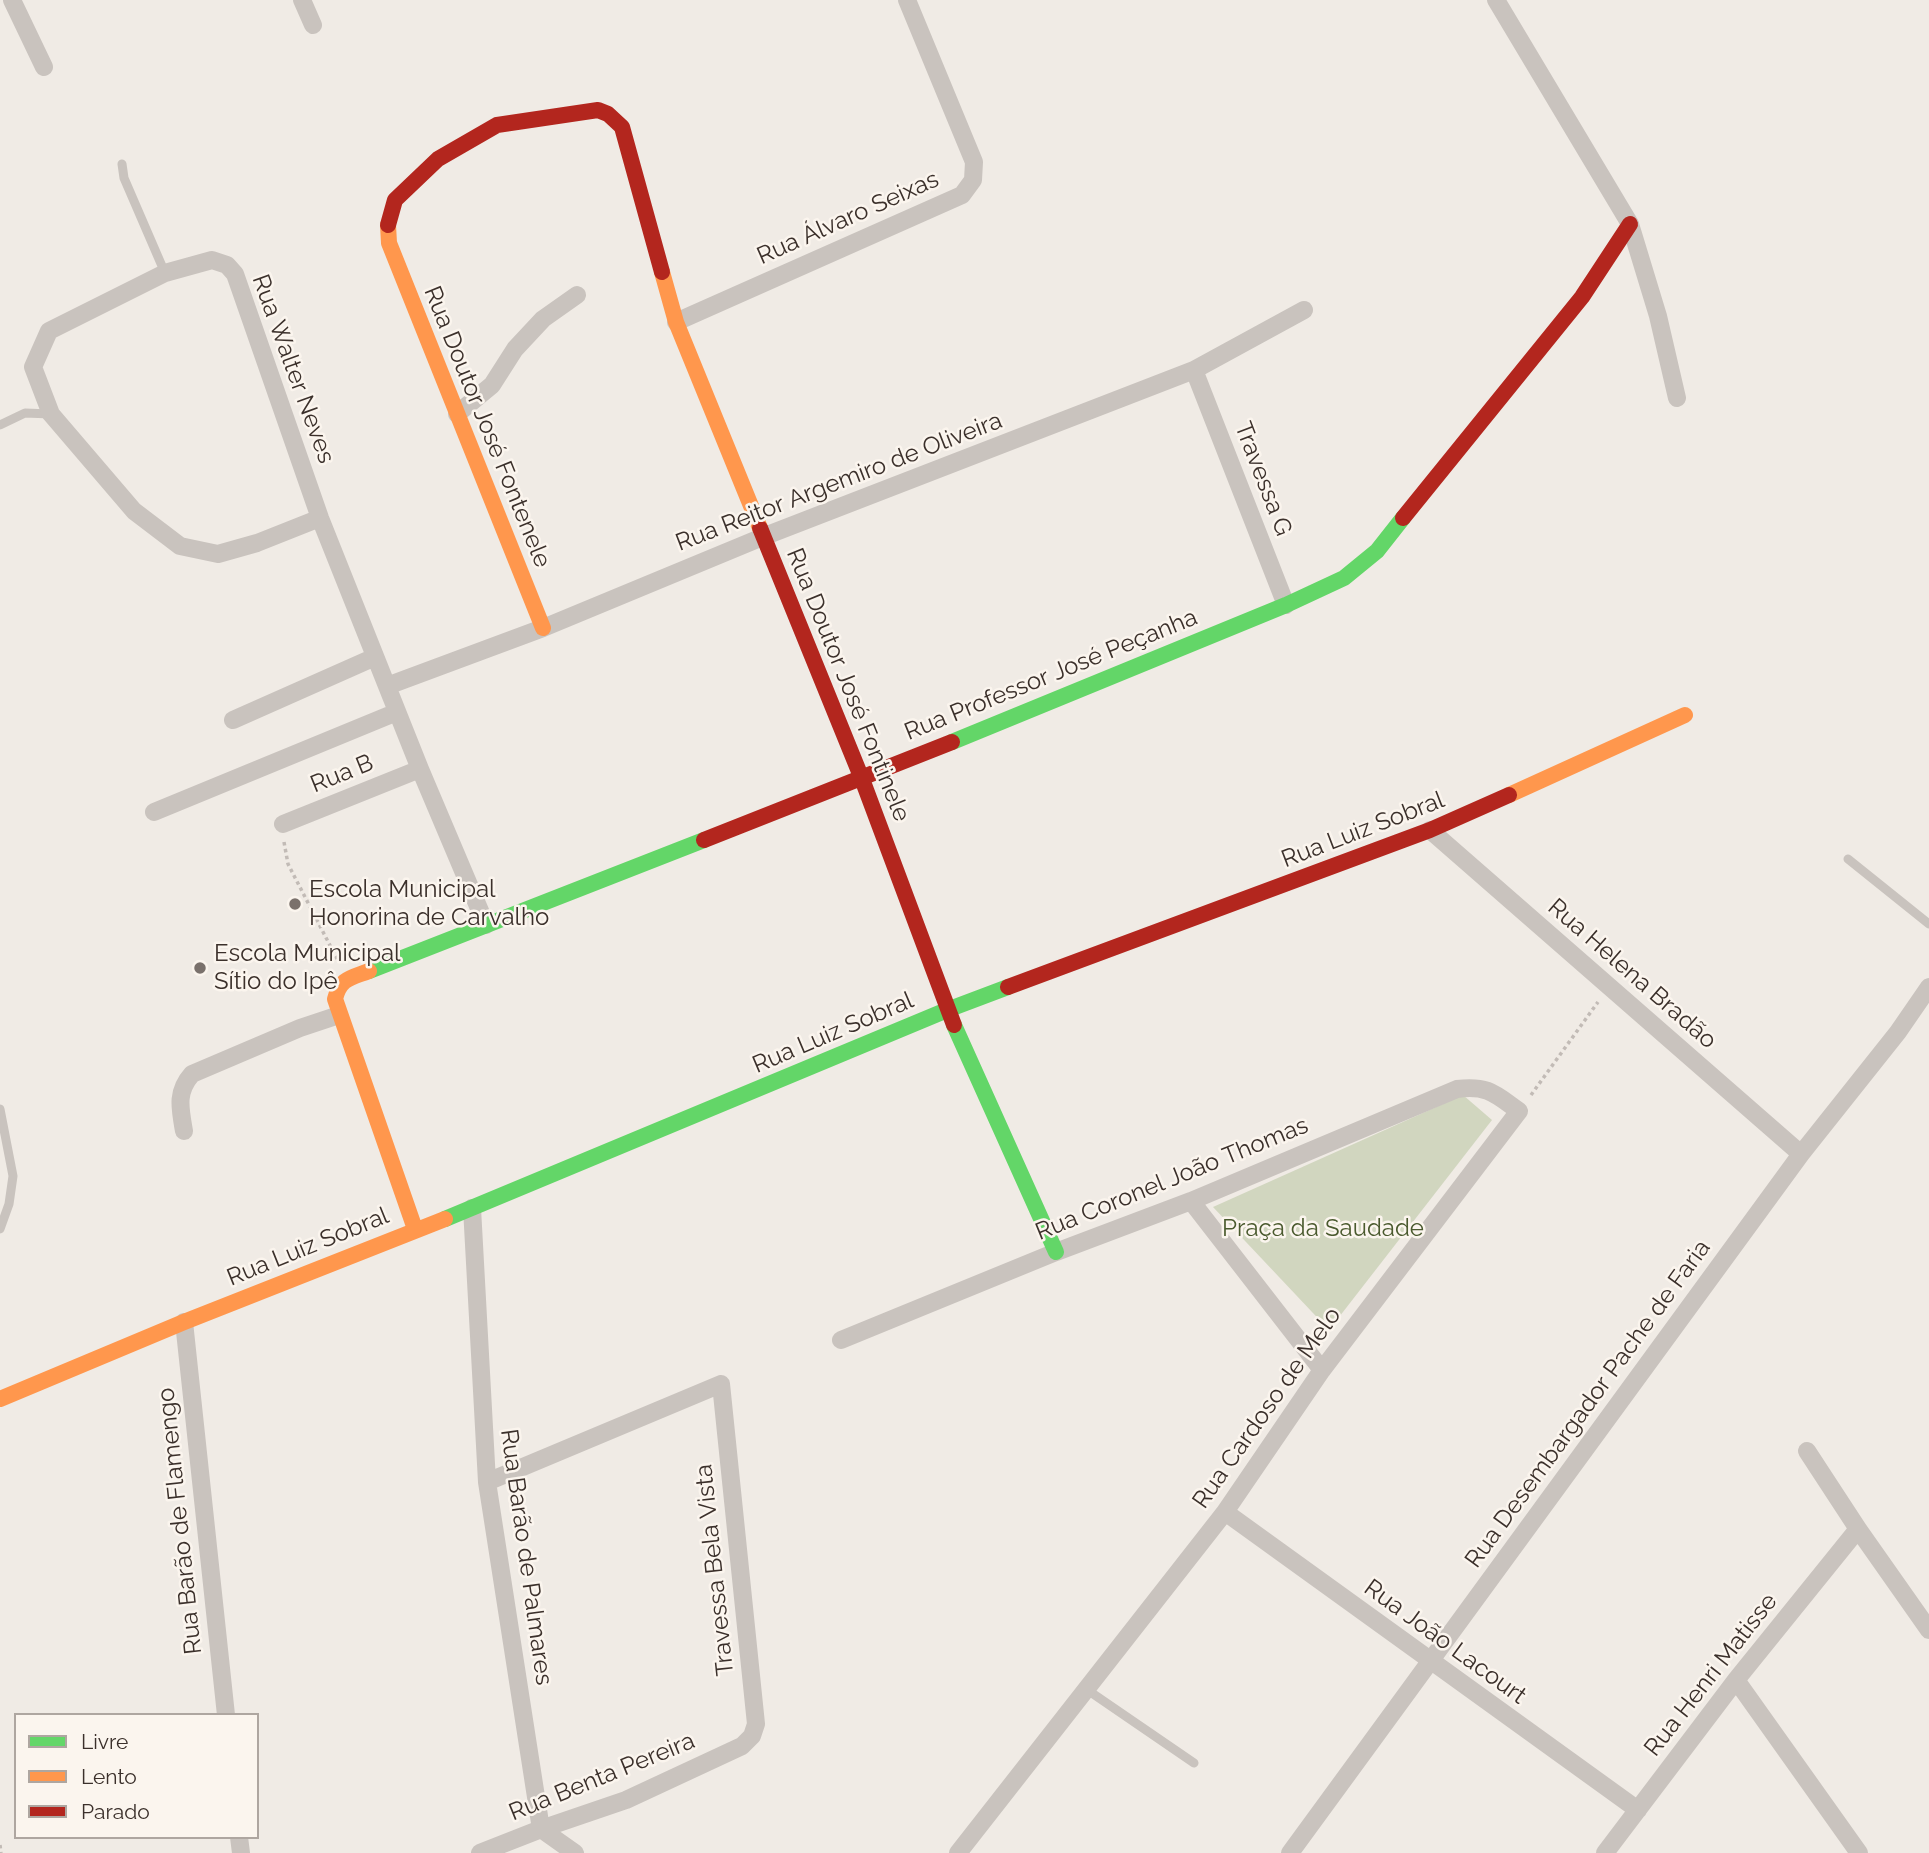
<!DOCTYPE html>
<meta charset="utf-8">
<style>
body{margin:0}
#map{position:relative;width:1929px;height:1853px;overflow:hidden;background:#f0ebe5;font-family:Raleway,sans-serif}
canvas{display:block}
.legend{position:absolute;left:14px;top:1713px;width:245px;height:126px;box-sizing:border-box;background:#fbf5ee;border:2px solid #aea6a0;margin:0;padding:9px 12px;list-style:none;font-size:21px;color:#3b302b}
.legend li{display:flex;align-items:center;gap:14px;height:35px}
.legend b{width:35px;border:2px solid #aea6a0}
</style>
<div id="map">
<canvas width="1929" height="1853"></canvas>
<ul class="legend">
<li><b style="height:9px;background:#63d668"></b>Livre</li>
<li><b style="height:9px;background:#ff974d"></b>Lento</li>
<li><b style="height:9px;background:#b3261e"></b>Parado</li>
</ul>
</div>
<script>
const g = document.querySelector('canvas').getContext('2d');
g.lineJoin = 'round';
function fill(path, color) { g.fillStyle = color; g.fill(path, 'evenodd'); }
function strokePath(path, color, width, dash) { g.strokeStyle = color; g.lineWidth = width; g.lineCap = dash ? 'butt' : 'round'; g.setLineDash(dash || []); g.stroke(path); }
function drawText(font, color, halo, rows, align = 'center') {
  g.font = font + ' Raleway,sans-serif'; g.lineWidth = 5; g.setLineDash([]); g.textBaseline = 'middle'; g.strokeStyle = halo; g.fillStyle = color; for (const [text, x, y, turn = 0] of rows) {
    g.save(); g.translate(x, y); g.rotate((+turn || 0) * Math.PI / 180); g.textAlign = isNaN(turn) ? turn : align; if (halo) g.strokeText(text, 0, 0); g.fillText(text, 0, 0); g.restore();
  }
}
fill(new Path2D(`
 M1463,1095l29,25 -163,210 -116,-123z`), '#d1d6bf');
strokePath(new Path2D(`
 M284,842l4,22 49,95
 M1531,1095l67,-93
 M0,1845l1,8`), '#c2bbb6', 3.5, [3.5, 3.5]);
strokePath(new Path2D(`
 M122,164l2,14 41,95
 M0,425l25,-12 26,1
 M1848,859l81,65
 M0,1109l13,67 -4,28 -9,25
 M1086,1689l108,74`), '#c9c3be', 9);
strokePath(new Path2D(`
 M12,0l32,67
 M302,0l11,25
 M1496,0l134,224 28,92 19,82
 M676,322l286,-127 11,-15 1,-18 -67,-162
 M1194,370l92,235
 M457,414l35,-29 23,-36 28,-30 34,-24
 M320,518l-63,25 -39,11 -38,-8 -46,-35 -83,-97 -18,-47 16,-36 116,-58 47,-13 15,5 8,9 85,244 100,251 66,156
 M387,686l156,-58 222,-92 429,-166 110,-60
 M233,720l142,-63
 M154,812l243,-100
 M283,824l137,-55
 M1430,830l371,324
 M184,1131c-4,-23 -8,-39 8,-57l108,-46 39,-13
 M1191,1201l131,169
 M472,1208l15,274 54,347 34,24
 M184,1322l42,393
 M841,1340l215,-88 135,-51 266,-112c31,-4 38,5 62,22l-197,259 -97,142 -267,341
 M1807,1451l51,78 71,101
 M1225,1512l413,298
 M1736,1680l123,173
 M239,1837l2,16
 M480,1853l61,-24 85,-29 116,-54 10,-10 4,-12 -35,-340 -234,98
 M1290,1853l511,-699 97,-122 31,-45
 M1605,1853l131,-173 122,-151`), '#c9c3be', 18);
strokePath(new Path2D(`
 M952,742l334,-137 58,-27 33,-27 26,-33
 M369,971l335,-131
 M954,1025l102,227
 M445,1219l502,-209 61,-23`), '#63d668', 16);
strokePath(new Path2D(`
 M388,225l1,18 154,385
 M662,272l14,50 84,206
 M1509,795l176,-80
 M369,971c-18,7 -29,7 -34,28l80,230
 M0,1399l184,-77 261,-103`), '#ff974d', 16);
strokePath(new Path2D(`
 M388,225l7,-25 43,-41 59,-34 101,-15 10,4 14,13 40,145
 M1403,518l179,-221 48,-73
 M760,528l102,251 92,246
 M704,840l248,-98
 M1008,987l422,-157 79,-35`), '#b3261e', 16);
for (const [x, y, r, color] of [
 [295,904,7,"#7a716c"],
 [200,968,7,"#7a716c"]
]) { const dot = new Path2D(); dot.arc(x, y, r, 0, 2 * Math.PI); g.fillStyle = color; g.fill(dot); strokePath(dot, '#fbf5ee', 2.5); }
drawText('24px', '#3b302b', '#fbf5ee', [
 ["Rua Álvaro Seixas",848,218,-24],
 ["Rua Walter Neves",293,369,70],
 ["Rua Doutor José Fontenele",487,427,68],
 ["Travessa G",1263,479,69],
 ["Rua Reitor Argemiro de Oliveira",839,482,-21],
 ["Rua Professor José Peçanha",1051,675,-22],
 ["Rua Doutor José Fontinele",848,685,68],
 ["Rua B",342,774,-22],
 ["Rua Luiz Sobral",1363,830,-21],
 ["Rua Helena Bradão",1632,974,41],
 ["Rua Luiz Sobral",833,1033,-23],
 ["Rua Coronel João Thomas",1172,1179,-22],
 ["Rua Luiz Sobral",308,1247,-22],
 ["Rua Desembargador Pache de Faria",1588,1404,-54],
 ["Rua Cardoso de Melo",1267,1408,-55],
 ["Rua Barão de Flamengo",180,1521,-96],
 ["Rua Barão de Palmares",526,1557,82],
 ["Travessa Bela Vista",715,1570,-96],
 ["Rua João Lacourt",1445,1642,36],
 ["Rua Henri Matisse",1711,1675,-52],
 ["Rua Benta Pereira",602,1777,-22]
]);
drawText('24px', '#3b302b', '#fbf5ee', [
 ["Escola Municipal",309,890],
 ["Honorina de Carvalho",309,918],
 ["Escola Municipal",214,954],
 ["Sítio do Ipê",214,982]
], 'left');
drawText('24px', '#4a5a2e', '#fbf5ee', [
 ["Praça da Saudade",1323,1229]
]);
</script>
